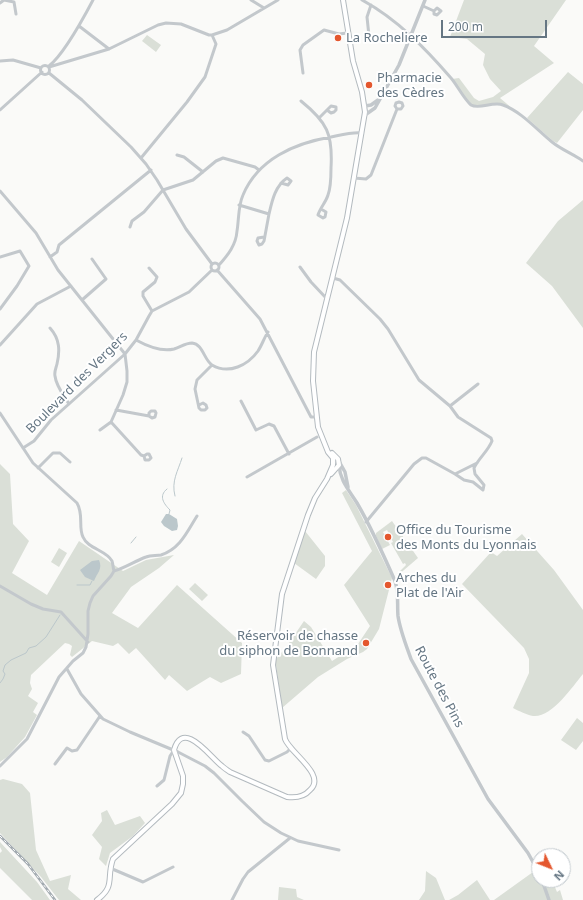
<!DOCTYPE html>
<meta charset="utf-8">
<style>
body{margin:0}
#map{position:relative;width:583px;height:900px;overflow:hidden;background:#fafaf8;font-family:"Noto Sans",sans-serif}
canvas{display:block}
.north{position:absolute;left:531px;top:848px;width:40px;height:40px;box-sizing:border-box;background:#fff;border:1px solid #c1c8cd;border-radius:50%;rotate:133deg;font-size:11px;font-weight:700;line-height:16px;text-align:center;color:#657683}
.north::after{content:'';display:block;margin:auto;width:14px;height:18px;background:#e4572e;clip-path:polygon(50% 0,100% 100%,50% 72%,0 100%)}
.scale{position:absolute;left:441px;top:20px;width:106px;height:18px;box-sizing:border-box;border:2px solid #657683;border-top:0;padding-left:5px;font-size:12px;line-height:14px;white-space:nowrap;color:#657683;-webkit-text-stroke:3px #fff;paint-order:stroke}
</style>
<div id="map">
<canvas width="583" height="900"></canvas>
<div class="north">N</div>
<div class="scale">200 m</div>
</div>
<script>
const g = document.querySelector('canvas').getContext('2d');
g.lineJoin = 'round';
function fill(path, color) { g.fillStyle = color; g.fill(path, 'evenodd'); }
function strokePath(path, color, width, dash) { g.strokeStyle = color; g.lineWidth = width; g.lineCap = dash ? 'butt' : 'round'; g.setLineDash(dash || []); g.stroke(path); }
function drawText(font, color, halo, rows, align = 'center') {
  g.font = font + ' "Noto Sans",sans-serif'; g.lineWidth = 4; g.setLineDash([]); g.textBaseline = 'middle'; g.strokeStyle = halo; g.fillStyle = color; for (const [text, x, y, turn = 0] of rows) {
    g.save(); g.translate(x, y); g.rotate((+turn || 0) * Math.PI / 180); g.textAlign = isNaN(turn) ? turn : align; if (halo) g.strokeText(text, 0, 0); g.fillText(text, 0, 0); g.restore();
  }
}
fill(new Path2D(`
 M464,0h102l-32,46 20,17 -54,35 13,11 -16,-6 -22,4 -5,-3 -18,-25 7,-1 15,20 5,3 14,-4 8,-6 -11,-12 -7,-14 2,-11 -18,-15 -17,-2z
 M147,35l14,10 -5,7 -14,-11z
 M568,72l15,12v26l-26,33 -4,-2 -26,-23z
 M583,200v128l-31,-42 -26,-23 32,-42z
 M0,464l10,10 3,50 16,17 -17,32 35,22 32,-54 44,30 23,-11 28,-5 -15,13 -28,19 -19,26 26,15 39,-43 65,58 -1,31 -20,9 -11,-6 -23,14 -18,-16 -4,5 -29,-32 -7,6 -11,-11 -5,3 -21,-5 -20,16 -2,-2 2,-9 -3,-2 -4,-1 -34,32 -1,8 2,6 -4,7 10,7 -5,9 4,3 -12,22 -18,20 -7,5z
 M346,490l10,15 36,73 -13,51 -12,20 -4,3 -16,7 -29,18 -36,31 -6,-43v-6l11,-13 17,-25 7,6 21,34 21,-13 3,-1 14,-21 -26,-41 28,-34 -30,-58z
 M392,521l26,37 -21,18v-2l9,-9 -1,-2 -2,1 -12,-21 2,-1 -6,-12 -4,2 7,13 -8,4 -6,-13v-3z
 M305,531l20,25v10l-9,13 -22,-16z
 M522,534l32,36 29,40v64c-11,13 -31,44 -50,42 -6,-1 -14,-5 -20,-8l16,-35v-14l-5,-11 -62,-64 29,-32 6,4z
 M59,548l8,5 -8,14 -8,-5z
 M195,583l13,12 -6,6 -13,-12z
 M577,718l6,5v18l-7,9 -15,-10z
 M3,779l19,5 8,9 6,57 14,31 21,-6 -3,14 13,11h-22l-18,-23 -41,-44v-53z
 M107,810l8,15 25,-9 5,7 -12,13 -23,17 -4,13 -7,-7 3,-12 -10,-12 10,-14 -1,-8z
 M0,842l37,40 13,18h-18l-32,-32v-15l2,-2 -2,-4z
 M426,871l10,7 9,22h-26l6,-9z
 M533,872h6v8h13l5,12 3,-2 3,10h-69z
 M477,880l13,20h-41l9,-5z
 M279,887l17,2 1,8 7,3h-26z`), '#dadfd7');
fill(new Path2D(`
 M166,514h3l8,5 1,7 -1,4 -5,1 -8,-5 -3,-4z
 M99,560c4,9 -2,13 -5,21l-9,-4 -5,-7 12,-9z`), '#bbc7cb');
strokePath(new Path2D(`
 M167,489c-9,7 -3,15 3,21l-1,4
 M175,496c-4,-15 3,-25 7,-38
 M131,543l5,-6
 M77,585h13l2,-4
 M0,683l3,-4 2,-5 -2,-3 2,-6 6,-5 15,-7 3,-5 7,-2 10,-9 14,-22`), '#bbc7cb', 1);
const secondary = new Path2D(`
 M331,474l8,-9 -1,-6 -6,-6
 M97,900c19,-14 9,-22 16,-41l59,-55 9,-11 2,-9v-8l-9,-26c9,-32 37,8 48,16 2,2 5,4 8,6l57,25c8,1 17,0 23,-7 17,-15 -20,-37 -25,-51l-12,-74 9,-71 26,-79 7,-17 12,-19 6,-14v-7l-5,-6 -10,-25 -5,-46 1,-29 33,-134 18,-106 -3,-20 -9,-31 -10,-61`);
strokePath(secondary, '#b3babf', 6);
strokePath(new Path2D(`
 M251,0l13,8
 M362,0c35,19 63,48 89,78 6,7 13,21 20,27 8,5 22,-4 32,0 19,7 34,25 49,37 10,8 21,12 31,19
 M0,3l4,-3 10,2 2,12
 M423,6l11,5v3l3,1 4,-4 -4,-3 -3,3
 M79,26l30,23
 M369,36l-2,-19 4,-12
 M0,61l13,-1 28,8
 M40.5 70a4.5 4.5 0 1 1 9 0a4.5 4.5 0 1 1-9 0Z
 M49,66c16,-13 34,-47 44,-66
 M49,67l60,-18 49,-24 8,-2 15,1 28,11h3l15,-5 51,-30
 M49,73l33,27 49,47 15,17 11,16 29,49 26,35
 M303,73l-3,-23 3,-5 21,-15 15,4 8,-1
 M301,101c26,21 32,33 30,67 0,9 0,19 -3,27 -2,7 -8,13 -10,20l5,3 2,-1 1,-5 -5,-3
 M0,110l42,-38
 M320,117l11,-11 5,1v3l-2,2 -3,1 -4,-3
 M177,155l7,2 19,15
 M141,158l46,-56 18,-25 11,-33 -4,-9
 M354,178l12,1 5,-4 26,-66 -2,-3 1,-3 3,-1 3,1 1,3 -2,3h-4
 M0,191l36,42 22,37 67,84 2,17v11l-4,13 -12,27 -11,8
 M239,205l30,9c3,-13 6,-28 18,-36l4,3 -3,4 -7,-2
 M130,227l2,-6 12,-9 19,-22 30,-10 23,-19 7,-3 32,9 4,3
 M264,237l-6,1 -1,3 2,4 3,-1 2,-3 5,-27
 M0,257l20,-6 9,15 -12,20 -17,23
 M50,257l7,-5 2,-7 92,-75
 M211 267a4 4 0 1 1 8 0a4 4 0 1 1-8 0Z
 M219,265c9,-10 17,-20 18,-34 2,-12 1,-25 6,-36 15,-36 52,-52 88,-58 10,-2 20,-5 31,-4
 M300,267l11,15 16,17
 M149,268l8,9 -2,5 -12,10v4l9,15
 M217,270l43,49 51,98h6
 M333,278l7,2 40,39 8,10 31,51 31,26 8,11 33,21 1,3c-4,10 -13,17 -18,27l1,6 9,11 -1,5 -10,-8 -9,-2 -9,-6
 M82,300l24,-21 -14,-20
 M50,328c10,11 10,23 7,36 -1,4 -3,8 -2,12 1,10 9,20 14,28
 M136,340c11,6 26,12 38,9 6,-2 12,-6 18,-6 11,1 12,17 20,22 17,10 36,0 46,-14 4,-6 6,-13 10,-19
 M0,345l37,-41 34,-18
 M241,401l15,29 13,-6 5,2 15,28
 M199,405l4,-2 3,2 1,3 -2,2h-4l-2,-2 -4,-19 2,-9 15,-15
 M450,406l28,-22
 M116,410l33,6 3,2 3,-1 1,-4 -1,-2h-4l-2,2v3
 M0,413l33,50 44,40c7,12 1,24 6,34 5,12 23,13 29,24 1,3 1,7 2,10
 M111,422l30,33 3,1 1,4h4l2,-2 -2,-4h-2l-3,2
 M23,448l11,-7 17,-21 74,-66 11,-14 13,-24 3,-5 37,-19 23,-22
 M38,468l15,-15h7l10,9
 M247,477l70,-40
 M366,522l48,-58 8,-6h4l29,16 22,-11
 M114,571c11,-3 21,-10 32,-14 5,-2 10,-1 15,-2 19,-6 26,-23 36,-39
 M0,586l31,18 12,5 18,3 27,30
 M67,669l14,25 22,25 27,13 48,20 27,14 9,7 28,28 22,21 17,11 17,8 41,9
 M243,732l6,4 16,24 4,1 18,-9 3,-3
 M55,764l12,-16 5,3 5,-1 23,-34
 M0,766l27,-27 32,-62 14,-16 10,-8 3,-6 2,-13v-23l2,-8 3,-7 18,-20 3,-5
 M157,786l7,-6 6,-24 4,-6
 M110,868l33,14 30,-15
 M232,900l11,-21 5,-7 42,-34`), '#c3c8cc', 3);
strokePath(new Path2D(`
 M365,106l6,-1 7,-5
 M365,115l10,-7 24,-43 26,-65
 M333,458l6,7c1,16 10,25 18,38 14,24 27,53 38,78 4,12 2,23 3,35 2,14 8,29 13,43l77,140 40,54 11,20
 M340,463l5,9 3,15
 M542,880l7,20`), '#c3c8cc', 3.5);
strokePath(secondary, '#fff', 4);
const rail = new Path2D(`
 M0,836l28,28 27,36`);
strokePath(rail, '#a2aab0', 2.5);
strokePath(rail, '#fff', 1, [3]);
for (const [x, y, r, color] of [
 [338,38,4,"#e4572e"],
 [369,85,4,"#e4572e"],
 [388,537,4,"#e4572e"],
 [388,585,4,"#e4572e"],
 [366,643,4,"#e4572e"]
]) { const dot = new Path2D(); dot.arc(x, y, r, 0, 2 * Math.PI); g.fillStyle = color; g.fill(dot); strokePath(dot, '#fff', 1.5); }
drawText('13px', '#657683', '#fff', [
 ["La Rocheliere",346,38],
 ["Pharmacie",377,78],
 ["des Cèdres",377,93],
 ["Office du Tourisme",396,530],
 ["des Monts du Lyonnais",396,545],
 ["Arches du",396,578],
 ["Plat de l'Air",396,593],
 ["Réservoir de chasse",358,636,"right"],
 ["du siphon de Bonnand",358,651,"right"]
], 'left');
drawText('13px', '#657683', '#fff', [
 ["Boulevard des Vergers",77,383,-45],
 ["Route des Pins",439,687,62]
]);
</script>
